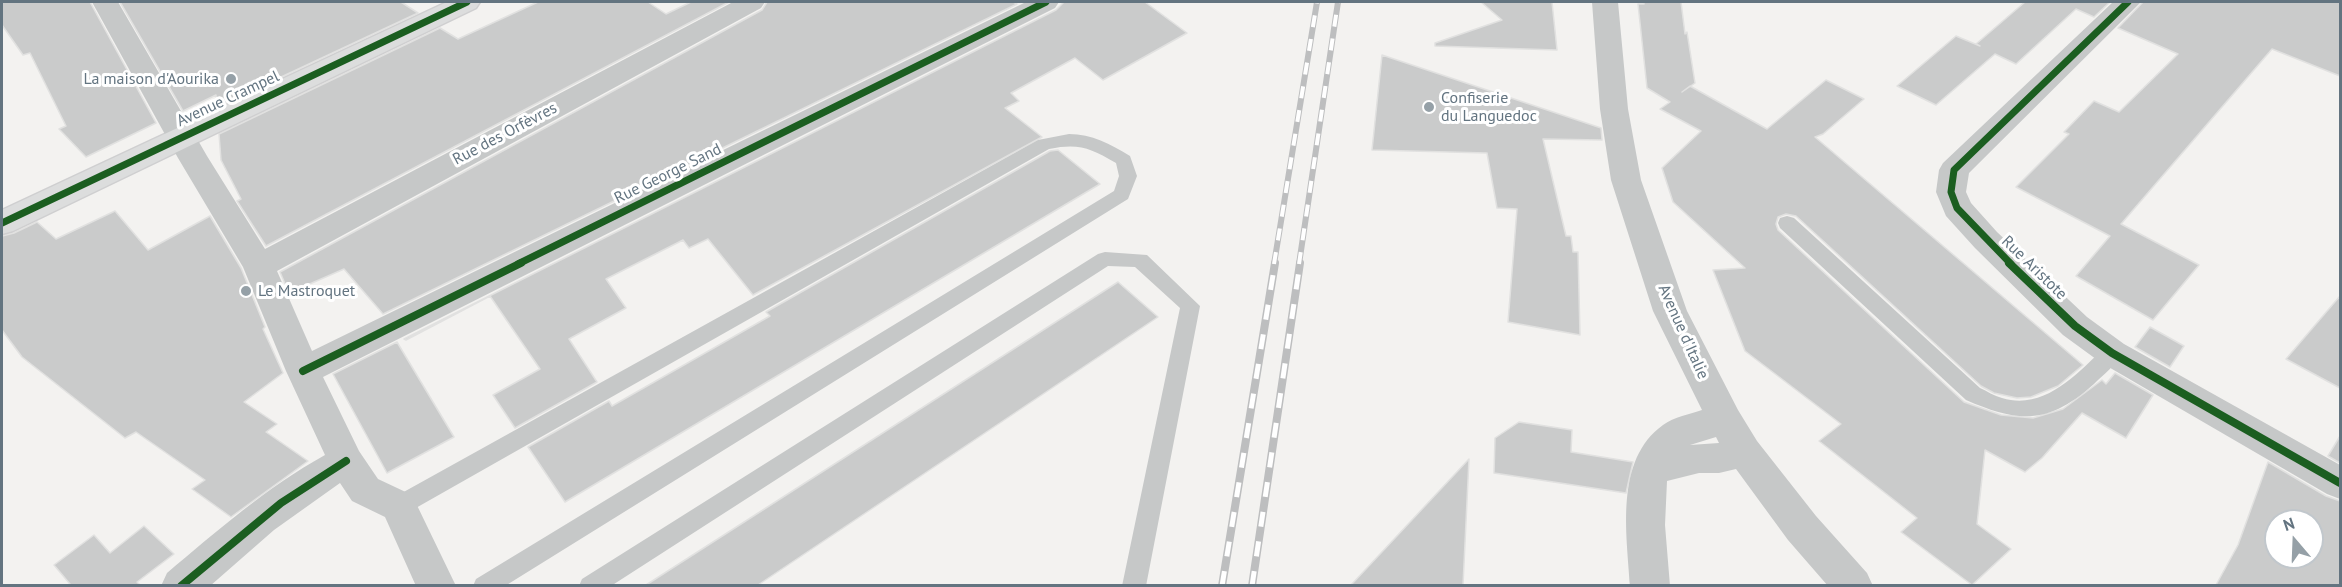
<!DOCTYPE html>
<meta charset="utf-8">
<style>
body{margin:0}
#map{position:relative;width:2342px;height:587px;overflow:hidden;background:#f3f2f0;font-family:"PT Sans",sans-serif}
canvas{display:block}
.frame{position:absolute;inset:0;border:3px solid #637480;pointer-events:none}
.north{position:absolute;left:2264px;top:509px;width:60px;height:60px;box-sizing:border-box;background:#fff;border:2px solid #c1c7cc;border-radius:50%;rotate:341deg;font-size:16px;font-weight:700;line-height:24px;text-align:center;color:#637480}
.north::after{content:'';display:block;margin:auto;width:21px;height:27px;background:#95a0a7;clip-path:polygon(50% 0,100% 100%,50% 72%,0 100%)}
</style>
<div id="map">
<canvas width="2342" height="587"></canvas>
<div class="frame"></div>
<div class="north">N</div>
</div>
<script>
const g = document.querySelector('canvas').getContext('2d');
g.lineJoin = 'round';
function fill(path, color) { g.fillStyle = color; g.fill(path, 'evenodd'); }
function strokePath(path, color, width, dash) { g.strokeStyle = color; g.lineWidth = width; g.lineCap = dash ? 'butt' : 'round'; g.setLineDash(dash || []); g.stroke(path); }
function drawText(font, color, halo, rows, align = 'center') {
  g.font = font + ' "PT Sans",sans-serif'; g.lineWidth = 6; g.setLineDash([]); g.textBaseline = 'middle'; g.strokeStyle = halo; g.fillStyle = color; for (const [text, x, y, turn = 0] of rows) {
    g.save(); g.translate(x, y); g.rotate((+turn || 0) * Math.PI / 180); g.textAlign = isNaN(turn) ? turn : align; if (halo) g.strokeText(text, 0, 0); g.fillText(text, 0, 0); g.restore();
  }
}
const building = new Path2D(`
 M2,2h88l66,121 -70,34 -27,-28 7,-3 -36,-73 -7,2 -21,-30z
 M120,2h281l17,11 -201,94 -1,-12 -33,16z
 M538,2h110l18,12 25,-12h38l-463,244 -29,-45 4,-2 -20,-39 -2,-26 221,-106 18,11z
 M767,2h246l4,2 -634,310 -39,-45 -55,24 -9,-21 482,-262z
 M1064,2h81l42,31 -84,47 -28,-22 -64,35 8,8 -14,7 37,29 -289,158 -45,-56 -19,9 -6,-8 -77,39 20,29 -57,31 28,43 -82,46 -22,-33 47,-26 -50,-73 -84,44 -2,-1 652,-329z
 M1481,2h71l5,48 -122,-4v-3l67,-23z
 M1644,2h37l4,32 2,-2 8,51 -13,9 8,-6 77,43 59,-49 38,19 -41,35 -8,3 268,228 -25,21 -27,11 -14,1 -23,-5 -13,-7 -185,-170 -10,-2 -8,3 -2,7 2,6 186,172 37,13 32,3 30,-9 39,-29 4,4 9,-11 38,22 -27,43 -44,-25 -40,45 -17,14 -40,-22 -8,74 34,25 -39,36 -71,-53 16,-14 -98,-77 22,-17 -96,-73 -32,-81 32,-2 -72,-66 -11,-34 39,-37 -41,-22 10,-7 -23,-14 -9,-84h6z
 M2025,2h85l-16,15 -18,-8 -60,55 -21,-10 -59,51 -39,-19 59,-50 24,10 -4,-2z
 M2143,2h197v74l-68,-27 -151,175 78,41 -46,55 -77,-44 34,-40 -94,-49 53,-53 -5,-2 30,-31 25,11 59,-58 -60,-26z
 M1382,55l219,73 1,12 -59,-1 23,97h5l2,16h5l2,83 -72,-13 9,-113 -20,-1 -10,-55 -115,-3z
 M1058,150l42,34 -535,318 -37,-55 81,-46 3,5 158,-90 -4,-4 284,-161z
 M115,211l33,39 62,-34 31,52 24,59 -2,2 20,44 -39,29 33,22 -11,8 42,29 -77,56 -39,-28 13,-9 -69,-48 -11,6 -103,-81 -20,-27v-94l12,-3 23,-11 19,17z
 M1118,282l40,35 -400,268h-112z
 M2340,296v92l-54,-29z
 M2150,327l34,19 -14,21 -35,-20z
 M397,342l57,95 -67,36 -54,-99z
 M1519,422l53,8 -1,22 62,10 -7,31 -132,-20 1,-35z
 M2340,436v27l-12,-7z
 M1469,459l-6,126h-112l45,-48z
 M2268,462l58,34 14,5v84h-124l22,-40zM2276,521h36v36h-36z
 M144,526l30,28 -37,28 3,3h-72l2,-1 -16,-19 40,-30 16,18z`);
fill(building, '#cacbcb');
strokePath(building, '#e1e1e0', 1.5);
const secondary = new Path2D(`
 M447,2h33l-4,6 -463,223 -11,3v-24z`);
strokePath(secondary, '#cfcfd0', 3);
fill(new Path2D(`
 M1069,134c23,0 41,10 61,22l7,20 -9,23 -623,387h-32l3,-7 638,-388 5,-15 -3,-13c-26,-15 -37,-20 -67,-14l-642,364 -8,3 -8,-3 -3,-7 3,-7 647,-359z
 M1787,216l7,2 186,170c7,3 14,8 22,10 42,13 75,-24 103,-51l7,-2 7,2 3,6c-6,12 -19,22 -28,31 -46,41 -75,39 -128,16l-186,-172 -2,-5 2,-5z
 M1105,252l42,3 53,51 -54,280h-24l58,-278 -45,-41 -27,-1 -497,320h-32l3,-7 516,-325z`), '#c6c8c8');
fill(new Path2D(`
 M92,2h26l89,154 58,93 468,-247h32l-4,6 -484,263 35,80 714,-349h33l-4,6 -732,369 36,74 19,28 34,16 44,91h-40l-31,-69 -33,-16 -12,-18 -66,47 -64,56h-49l6,-13c50,-42 100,-86 158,-118l-39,-84 -43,-104 -65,-109z
 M1592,2h26l10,107 13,71 46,131 51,99 19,31 59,75 51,57 6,13h-45l-40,-46 -52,-71 -17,4h-20l-32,8 -2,44 5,61h-40c-3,-52 -16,-126 33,-161 11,-8 27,-11 39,-15l-49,-99 -42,-131 -11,-71zM1716,437l3,6 -29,2z
 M2113,2h28l-172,171 -3,19 5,11 26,29 90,85 37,27 216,121v34l-13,-5 -227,-132 -37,-27 -88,-87 -29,-32 -10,-24 3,-22 4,-7z`), '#c6c8c8');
fill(secondary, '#dcdddd');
const railFar1 = new Path2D(`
 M1274,264l43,-262
 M1299,264l39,-262`);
const rail = new Path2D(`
 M1222,586l53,-323
 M1252,586l48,-323`);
strokePath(railFar1, '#bdbebf', 6);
strokePath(rail, '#bdbebf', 8);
strokePath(railFar1, '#fff', 4, [12]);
strokePath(rail, '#fff', 5, [15]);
strokePath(new Path2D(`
 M2,223l465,-221
 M518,264l528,-262
 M2011,264l-54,-56 -6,-16 3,-22 174,-168`), '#1b5e20', 7);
strokePath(new Path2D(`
 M2009,263l66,63 37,27 228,130
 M303,371l218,-108
 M181,586l100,-83 65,-42`), '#1b5e20', 8);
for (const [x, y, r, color] of [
 [231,79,6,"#95a0a7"],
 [1429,107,6,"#95a0a7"],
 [246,291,6,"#95a0a7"]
]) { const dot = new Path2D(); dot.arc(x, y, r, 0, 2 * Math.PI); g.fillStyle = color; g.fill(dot); strokePath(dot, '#fff', 2); }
drawText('16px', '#637480', '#fff', [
 ["La maison d'Aourika",219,79,"right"],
 ["Confiserie",1441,98],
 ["du Languedoc",1441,116],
 ["Le Mastroquet",258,291]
], 'left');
drawText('16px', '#637480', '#fff', [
 ["Avenue Crampel",228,99,-25],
 ["Rue des Orfèvres",505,134,-28],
 ["Rue George Sand",668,174,-26],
 ["Rue Aristote",2034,268,44],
 ["Avenue d'Italie",1683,332,66]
]);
</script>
